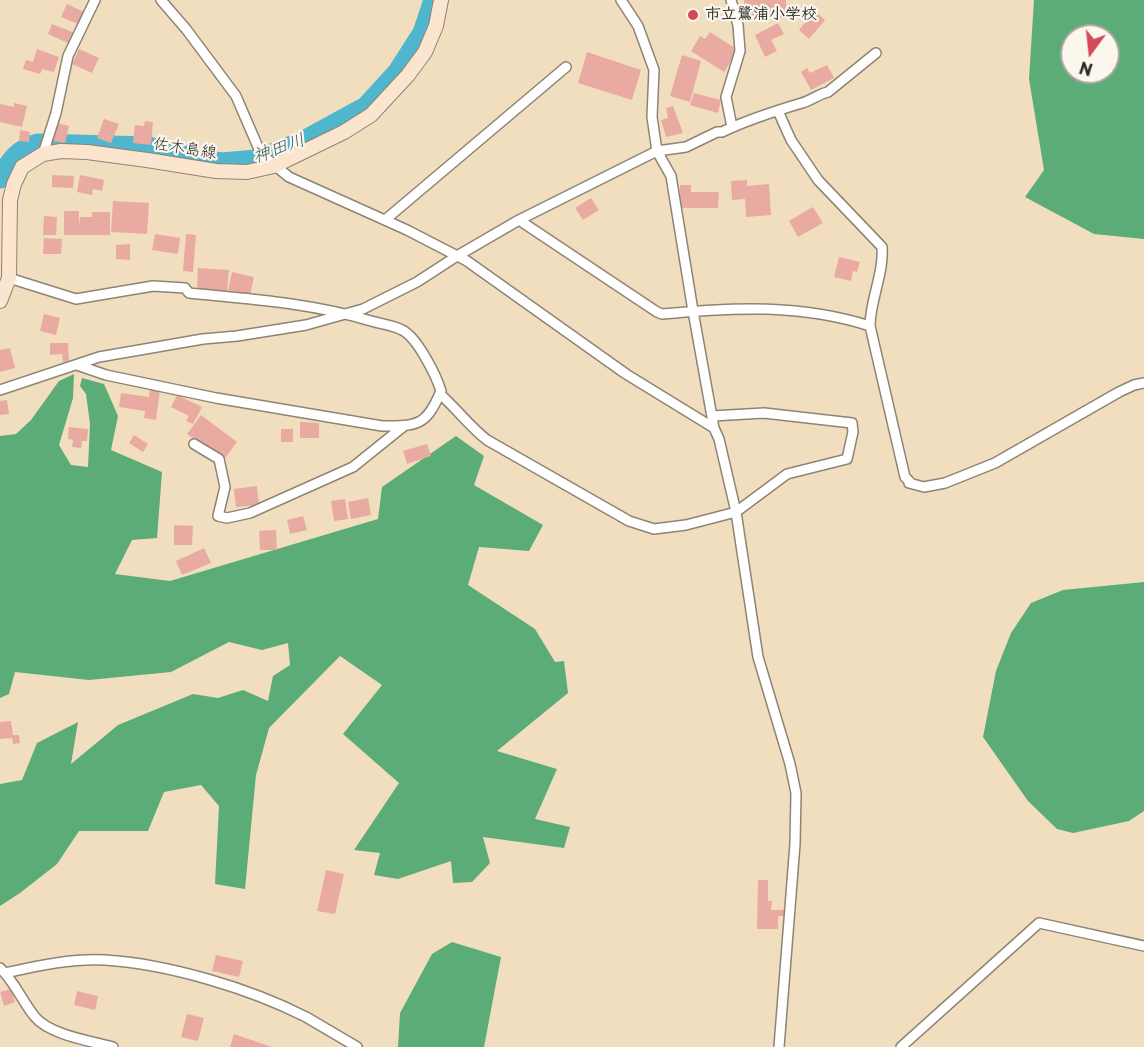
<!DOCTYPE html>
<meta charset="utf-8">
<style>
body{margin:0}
#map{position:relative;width:1144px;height:1047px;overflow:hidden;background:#f0debf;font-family:"Playpen Sans",sans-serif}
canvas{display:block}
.north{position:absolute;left:1060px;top:24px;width:60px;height:60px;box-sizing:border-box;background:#fbf7ec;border:2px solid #a8a59f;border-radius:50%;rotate:195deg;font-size:16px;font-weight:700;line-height:24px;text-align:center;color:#2b2b2b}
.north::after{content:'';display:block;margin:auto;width:21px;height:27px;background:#d1495b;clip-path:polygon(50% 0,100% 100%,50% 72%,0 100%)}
</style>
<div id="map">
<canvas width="1144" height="1047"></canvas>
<div class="north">N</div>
</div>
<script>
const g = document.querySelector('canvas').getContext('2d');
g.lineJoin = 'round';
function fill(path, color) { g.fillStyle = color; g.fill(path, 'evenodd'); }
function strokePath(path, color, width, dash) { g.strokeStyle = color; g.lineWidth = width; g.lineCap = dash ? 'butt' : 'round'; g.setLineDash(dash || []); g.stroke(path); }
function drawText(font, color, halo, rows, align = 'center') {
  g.font = font + ' "Playpen Sans","Klee One",sans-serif'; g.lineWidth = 4.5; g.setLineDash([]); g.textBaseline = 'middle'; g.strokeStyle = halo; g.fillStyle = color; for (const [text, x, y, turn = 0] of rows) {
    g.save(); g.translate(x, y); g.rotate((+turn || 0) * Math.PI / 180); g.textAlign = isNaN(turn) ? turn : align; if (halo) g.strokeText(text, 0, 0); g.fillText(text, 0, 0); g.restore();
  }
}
fill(new Path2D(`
 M1034,0h110v239l-50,-5 -69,-37 19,-27 -15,-91zM1072,36h36v36h-36z
 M74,374l-1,24 -14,47 12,20 17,2 2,-43 -4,-30 -6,-8 2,-8 22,6 14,32 -7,34 51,22 -5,66 -25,2 -17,34 55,7 208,-62 4,-32 74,-51 28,20 -10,29 69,40 -14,26 -50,-4 -11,38 67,44 20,33 9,-1 4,32 -71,58 60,18 -22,50 35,8 -6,21 -81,-11 7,26 -18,19 -19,1 -2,-22 -53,18 -24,-4 6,-22 -26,-3 45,-67 -56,-49 39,-49 -42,-29 -71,72 -13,47 -11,114 -30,-5 4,-78 -18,-21 -37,7 -16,39h-69l-22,33 -37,29 -20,13v-122l22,-4 15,-37 41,-21 -7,42 47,-39 75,-31 25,4 25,-8 25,11 5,-25 17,-11 -2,-22 -26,7 -33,-8 -58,30 -82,8 -74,-8 -6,22 -9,4v-262l16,-2 15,-14 28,-39z
 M1144,582v229l-15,10 -56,12 -16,-4 -29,-28 -45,-64 13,-66 15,-38 20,-30 32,-13z
 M452,942l49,15 -17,90h-86l2,-34 32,-59z`), '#5cac78');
strokePath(new Path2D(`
 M0,178c11,-17 18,-29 38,-34l110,3 52,13 22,3 34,-3 46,-18 64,-35 32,-35 25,-39 11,-33`), '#4fb6cd', 21);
fill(new Path2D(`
 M744,0h42v18l-42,1z
 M67,4l17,8 -6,12 -17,-7z
 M815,11l10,9 -16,19 -10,-9z
 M778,23l6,11 -13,6 6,11 -12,6 -10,-22z
 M52,24l23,9 -5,11 -22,-10z
 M710,32l28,18 -14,22 -33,-21 9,-15 5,3z
 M37,49l22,8 -5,15 -12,-3 -2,5 -17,-5 3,-9 7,2z
 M79,49l20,9 -7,15 -20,-9z
 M587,52l54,18 -9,30 -54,-17z
 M682,55l19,6 -11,41 -20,-6z
 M827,65l7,13 -23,12 -10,-18 6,-4 3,5z
 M694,93l27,7 -3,13 -28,-8z
 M14,103l13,3 -5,21 -22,-5v-18l14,3z
 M673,106l10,27 -17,4 -5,-17 7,-2 -2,-10z
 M104,119l15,5 -8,19 -14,-5z
 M145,121l8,1 -2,23 -18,-2 2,-18 9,1z
 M57,123l12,3 -4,17 -12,-2z
 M20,130l10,2 -1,10 -10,-1z
 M52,175l22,1 -1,12 -21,-1z
 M80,175l24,5 -2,11 -9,-2 -1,6 -15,-3z
 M747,180v6l22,-2 2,31 -25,2 -1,-18 -13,1 -1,-19z
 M680,185h11v7h28l-1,16h-38z
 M591,198l8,12 -16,10 -8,-12z
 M113,201l36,2 -2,31 -36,-2z
 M813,207l10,16 -25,14 -9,-16z
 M64,211h15v17l1,-11h12v-5h18v23h-46z
 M44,216l13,1 -1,18h-13z
 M155,234l25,4 -2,16 -26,-4z
 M186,234l10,1 -3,37 -10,-1z
 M44,238l18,1 -1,15h-18z
 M130,244v16l-14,-1v-14z
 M839,257l21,5 -3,10 -4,-1 -2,10 -17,-4z
 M198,268l31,2 -2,21 -30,-2z
 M232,272l22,5 -4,18 -22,-5z
 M44,314l16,4 -4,17 -16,-4z
 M50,343h18l1,19h-6l-1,-8 -12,1z
 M10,348l5,20 -15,4v-22z
 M150,388l10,1 -4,31 -12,-2 1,-7 -26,-4 2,-14 28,4z
 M177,395l25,12 -9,17 -7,-3 3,-5 -18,-9z
 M7,400l2,14 -9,1v-14z
 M201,415l36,27 -14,19 -36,-27z
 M300,422l19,1v15h-19z
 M69,427l19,2 -1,12h-5l-1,7 -9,-1 1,-7 -5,-1z
 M281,429h12v13h-12z
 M134,435l14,9 -5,8 -14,-9z
 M427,444l4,12 -24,8 -4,-13z
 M257,486l2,19 -23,2 -2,-18z
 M368,498l3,17 -20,4 -3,-17z
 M345,499l3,20 -14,2 -3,-20z
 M303,516l4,14 -17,4 -3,-14z
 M174,525l19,1 -1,19h-18z
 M276,530l1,20h-17l-1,-19z
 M204,548l7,15 -29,12 -6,-14z
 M11,721l2,14h6l1,8 -7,1 -1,-6 -12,1v-17z
 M326,870l18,4 -9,40 -18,-3z
 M758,880h10v21h4l-1,9h16v6h-9v13h-21z
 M216,955l27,6 -4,16 -27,-6z
 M11,989l4,13 -11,4 -4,-14z
 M77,991l21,5 -3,14 -21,-5z
 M187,1014l17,4 -6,23 -17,-4z
 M234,1034l38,13h-42z`), '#e9aba1');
const minor = new Path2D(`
 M161,0l25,29 50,67 25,58 28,23 118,53 60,31 159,113 88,54
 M621,0l17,26 16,44 -2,47 5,34 14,25 22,135 21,117 5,11 17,73 22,145 32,107 6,29 -1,51 -16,203
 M731,0l7,25 2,26 -14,46 6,30
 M778,111l13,29 27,40 64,67c2,27 -12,53 -12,79
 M43,154l13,-41 12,-57 27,-56
 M385,220l181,-153
 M519,220l138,92 5,2c72,-7 139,-10 208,12l35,151 6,6h-2l15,4 21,-4 50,-20 124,-71 15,-7 10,-2
 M9,278l67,21 77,-13 32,2 4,5c61,6 123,10 182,28 10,3 22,4 31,9 15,7 34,45 39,61 -15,35 -23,35 -59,35l-166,-28 -110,-23 -29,-10
 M0,390l99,-33 104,-18 34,-3 69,-11 57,-16 54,-27 40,-26 62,-36 138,-69 29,-4 31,-15h5c25,-12 53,-21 80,-29 10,-3 17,-9 26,-11l48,-39
 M440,394c17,15 29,32 47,46l142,81 25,8 32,-4 50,-13 51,-38 60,-15 6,-27 -1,-9 -88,-10 -52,3
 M194,444l25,15 6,28 -7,29 9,2 23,-5 103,-46 51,-41
 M0,968c15,14 22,33 35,49 15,18 56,24 78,30
 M5,973c32,-7 67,-15 100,-13 63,4 144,28 201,57 17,10 34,20 51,30
 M901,1047l138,-124 105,23`);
const secondary = new Path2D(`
 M0,301l9,-23 1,-78 4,-16 8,-17 21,-13 18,-3 26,1 60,8 69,11 31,1 27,-6 70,-34 27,-17 37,-40 17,-23 11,-26 5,-26`);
strokePath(minor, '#8e8475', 12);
strokePath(secondary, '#8e8475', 16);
strokePath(minor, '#fff', 9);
strokePath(secondary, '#fce5cf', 14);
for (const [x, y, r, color] of [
 [693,15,6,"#d1495b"]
]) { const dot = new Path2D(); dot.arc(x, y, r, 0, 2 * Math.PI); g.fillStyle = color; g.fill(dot); strokePath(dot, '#fbf7ec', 2); }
drawText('bold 16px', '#2b2b2b', '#fbf7ec', [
 ["市立鷺浦小学校",705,15]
], 'left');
drawText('16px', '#2b2b2b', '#fbf7ec', [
 ["佐木島線",185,149,9]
]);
drawText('italic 18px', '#385c64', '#fbf7ec', [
 ["神田川",279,149,-20]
]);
</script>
